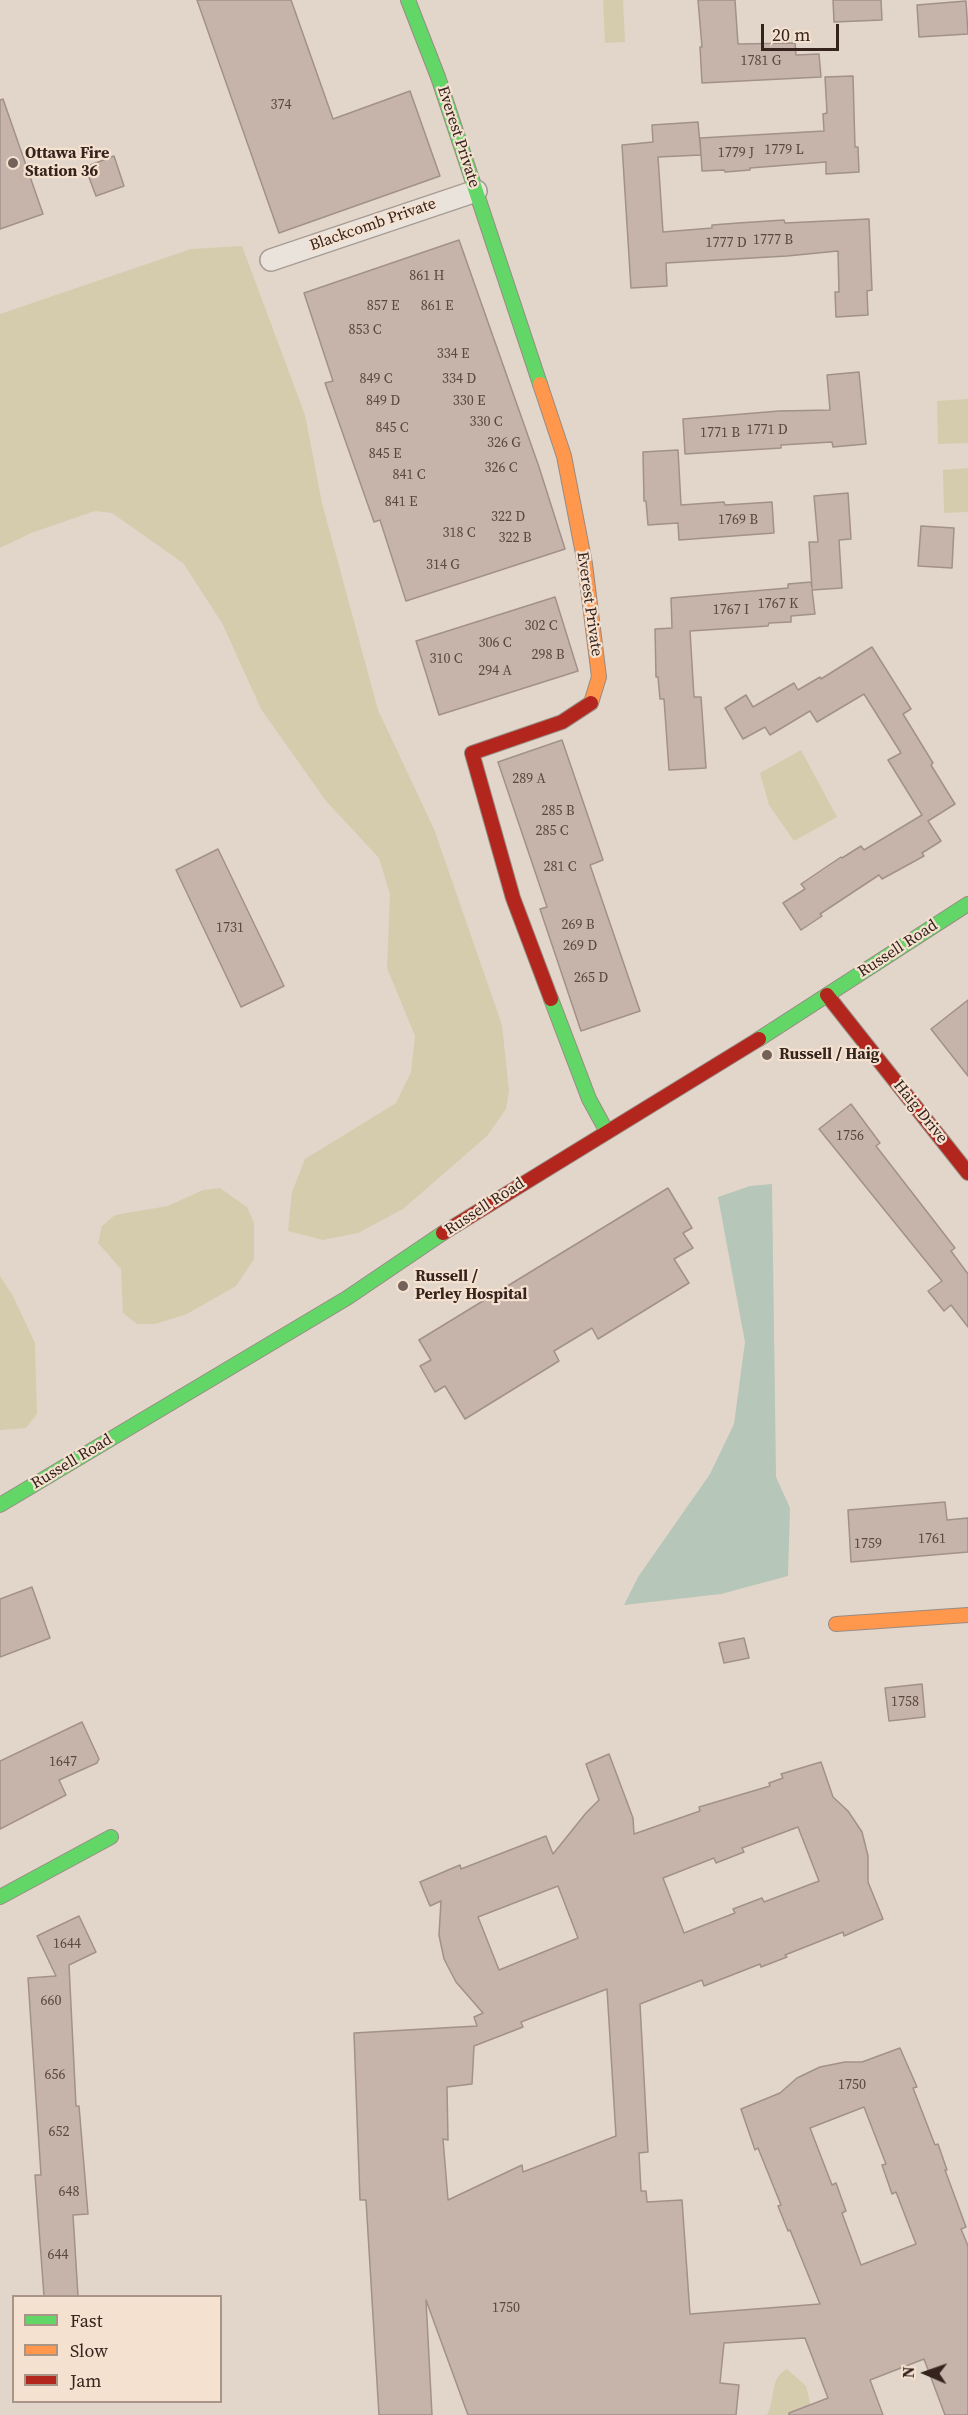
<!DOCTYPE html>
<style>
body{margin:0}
#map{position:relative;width:968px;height:2415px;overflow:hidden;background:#e2d6ca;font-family:"Source Serif 4",serif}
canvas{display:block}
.legend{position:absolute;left:12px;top:2295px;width:210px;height:108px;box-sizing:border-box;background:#f4e1d0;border:2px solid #a89588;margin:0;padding:8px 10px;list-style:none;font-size:18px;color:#35231d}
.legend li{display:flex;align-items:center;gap:12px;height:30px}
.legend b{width:30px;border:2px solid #a89588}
.north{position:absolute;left:896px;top:2343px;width:60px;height:60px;-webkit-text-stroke:4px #f4e1d0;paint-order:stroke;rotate:272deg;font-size:16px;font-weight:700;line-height:24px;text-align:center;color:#35231d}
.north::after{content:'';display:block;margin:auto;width:21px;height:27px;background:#35231d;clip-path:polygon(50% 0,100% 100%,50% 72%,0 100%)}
.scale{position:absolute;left:761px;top:24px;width:78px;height:27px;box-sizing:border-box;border:3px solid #35231d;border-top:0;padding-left:8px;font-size:18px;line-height:21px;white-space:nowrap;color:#35231d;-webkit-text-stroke:4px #f4e1d0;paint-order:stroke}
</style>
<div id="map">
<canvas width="968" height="2415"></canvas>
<ul class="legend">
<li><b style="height:8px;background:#63d668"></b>Fast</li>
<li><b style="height:8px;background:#ff974d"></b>Slow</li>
<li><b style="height:8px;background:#b3261e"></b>Jam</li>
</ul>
<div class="north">N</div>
<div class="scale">20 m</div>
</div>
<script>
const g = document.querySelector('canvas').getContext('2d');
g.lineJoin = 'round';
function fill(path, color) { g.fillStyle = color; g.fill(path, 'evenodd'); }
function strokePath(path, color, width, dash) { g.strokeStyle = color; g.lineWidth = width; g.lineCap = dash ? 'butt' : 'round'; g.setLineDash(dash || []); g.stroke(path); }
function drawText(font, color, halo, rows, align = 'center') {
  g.font = font + ' "Source Serif 4",serif'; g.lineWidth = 4.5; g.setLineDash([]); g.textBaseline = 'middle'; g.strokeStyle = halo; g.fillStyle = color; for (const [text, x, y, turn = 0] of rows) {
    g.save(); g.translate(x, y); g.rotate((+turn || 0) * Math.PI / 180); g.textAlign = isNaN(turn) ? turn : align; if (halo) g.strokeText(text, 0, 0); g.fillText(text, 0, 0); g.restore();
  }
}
fill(new Path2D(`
 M603,0h20l2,42 -20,1z
 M242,246l63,169 17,88 56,207 56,119 68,196 7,66 -3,18 -19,27 -84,73 -45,24 -35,7 -35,-9 4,-39 13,-33 91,-56 15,-31 4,-36 -28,-68 3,-74 -11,-36 -53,-57 -65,-92 -39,-86 -39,-60 -71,-50 -17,-2 -64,22 -31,15v-234l191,-65z
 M968,399v44l-30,1 -1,-43z
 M968,468v44l-24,1 -1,-43z
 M801,750l36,67 -43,24 -25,-36 -9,-32z
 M220,1188l27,19 7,16v36l-18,27 -49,28 -32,10h-18l-14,-11 -2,-44 -23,-26 4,-17 13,-11 53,-9 35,-16z
 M0,1276l13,20 22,47 2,71 -11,14 -26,2z
 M787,2369l19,17 7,29h-46c9,-16 2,-37 20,-46z`), '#d5ccad');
fill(new Path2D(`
 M772,1184l4,293 14,31 -2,68 -67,18 -97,11 14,-28 72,-103 24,-50 11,-82 -27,-145 32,-11z`), '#b6c6b8');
const building = new Path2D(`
 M197,0h94l42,119 77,-28 30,85 -161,57z
 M698,0h37l3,44 57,-1 1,12 23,-1 2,23 -119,6 -2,-36h2z
 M833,0h48l1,20 -48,2z
 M966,1l2,33 -49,3 -2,-32z
 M853,76l2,71h3l1,25 -33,2v-12l-76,6v2l-25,2 -1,-2 -22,1 -2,-33 124,-7 -1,-17 4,-1 -2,-36z
 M3,99l40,115 -43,15v-129z
 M698,122l3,33 -43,2 5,75 49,-4v-3l26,-2 46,-3 1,3 84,-4 3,71 -5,1 1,24 -32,2 -1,-25h4l-1,-41 -51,5 -121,7 1,23 -36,2 -9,-143 31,-3 -1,-17z
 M114,156l10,30 -28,10 -11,-29z
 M459,240l80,227 26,82 -159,52 -26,-81 -6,2 -49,-139 8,-2 -29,-88z
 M859,372l7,72 -33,3 -1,-5 -51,3v3l-96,6 -2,-35 96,-8 51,-1 -3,-35z
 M678,450l3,55 43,-3 1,3 47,-3 2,31 -95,7 -1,-17 -30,2 -2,-24h-2l-1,-49z
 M848,493l3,46 -12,1 3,48 -30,2 3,24 -24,2v6l-22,1 -1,3 -78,5 4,66h7l5,71 -37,2 -5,-71h-4l-2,-22h-2l-1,-48 17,-1 -1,-30 117,-10v-4l23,-2 1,6 -3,-46h9l-4,-46z
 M921,526l33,2 -2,40 -34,-2z
 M555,597l23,74 -139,44 -23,-74z
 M872,647l39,62 -8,5 30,49 -2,2 24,39 -27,17 13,20 -19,12 2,3 -42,23 -3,-4 -59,39 2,2 -21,14 -18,-27 22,-14 -4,-5 40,-27 1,1 19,-12 3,4 58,-35 -34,-55 13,-7 -37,-59 -47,28 -7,-11 -40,24 -5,-8 -22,12 -18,-31 21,-13 7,12 41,-24 4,7 22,-13 1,2z
 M562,740l41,120 -13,5 50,146 -59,20 -41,-122 7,-2 -49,-145z
 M218,849l66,137 -43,21 -65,-137z
 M968,1000v76l-37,-47z
 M851,1104l29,39 -4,3 79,102 -4,3 17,23v53l-17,-22 -7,6 -16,-20 14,-10 -123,-152z
 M668,1188l24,40 -9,5 10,15 -19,11 15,24 -91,56 -6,-11 -38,23 5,10 -94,58 -20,-33 -10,6 -15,-26 11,-6 -12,-20z
 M945,1502l2,18 21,-2v34l-117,10 -3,-52z
 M32,1587l18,51 -50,19v-58z
 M744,1638l5,20 -25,5 -5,-20z
 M922,1684l3,33 -36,4 -4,-33z
 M82,1722l17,37 -2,4 -38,17 7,15 -66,34v-68z
 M609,1754l24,64 1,16 66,-23 -1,-4 71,-21 -1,-3 14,-5 -2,-4 40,-12 12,35 15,14 14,21 6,24v26l15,37 -39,17 -1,-4 -58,23 2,2 -26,10 -1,-3 -56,22 -2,-6 -62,24 8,148 -9,1 2,38h5l1,11 35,-2 8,114 130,-10 -30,-74 -2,1 -10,-25 3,-1 -23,-57 -3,2 -14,-41 39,-16 17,-15 23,-11 25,-5h17l38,-14 17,39 -4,1 22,57 3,-1 9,26h-2l21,57 -5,2 7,17v169h-23l-21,-56 -54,21 13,35h-94v-2l39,-15 -23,-60 -81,5 -4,40 19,2 -3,30h-268l-42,-115 6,115h-53l-13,-215h-6l-6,-167 123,-7 -3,-9 9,-4 -27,-31 -12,-23 -5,-24 2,-34 -11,5 -10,-24 40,-17 1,4 85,-33 7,18 33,-41 13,-13 -13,-36zM798,1827l21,54 -55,21 -2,-4 -29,11 2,4 -51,20 -21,-55 51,-20 2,5 28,-11 -2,-4zM558,1886l20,52 -79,32 -21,-53zM607,1989l9,147 -93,36 -1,-7 -74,35 -5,-61 5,1 -1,-53 25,-3 2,-38 49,-19 -2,-5zM864,2107l22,57 -4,1 10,29 4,-2 20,52 -55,21 -19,-52 4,-2 -10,-28 -4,2 -22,-57z
 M79,1916l17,36 -27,13 7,141h3l9,108 -15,1 5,81h-34l-9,-121h6l-13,-197 28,-2 -19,-40z`);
fill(building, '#c6b4ab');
strokePath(building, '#a2918a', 1.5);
const street = new Path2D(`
 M271,260l205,-69`);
const fast = new Path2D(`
 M408,0l30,77 102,307
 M551,999l38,100 17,31
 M759,1039l209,-135
 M0,1505l347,-207 96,-65
 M0,1897l111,-60`);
const slow = new Path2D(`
 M540,384l24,72 21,108 14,113 -8,26
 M836,1624l132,-9`);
const jam = new Path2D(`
 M827,995l141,178
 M551,999l-38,-101 -41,-145 90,-31 29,-19
 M443,1233l316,-194`);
strokePath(street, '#a79c94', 24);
strokePath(fast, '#978b84', 16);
strokePath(slow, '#978b84', 16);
strokePath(jam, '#978b84', 16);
strokePath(street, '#eae3dc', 21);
strokePath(fast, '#63d668', 14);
strokePath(slow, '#ff974d', 14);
strokePath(jam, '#b3261e', 14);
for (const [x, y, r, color] of [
 [13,163,6,"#72625a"],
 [767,1055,6,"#72625a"],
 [403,1286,6,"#72625a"]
]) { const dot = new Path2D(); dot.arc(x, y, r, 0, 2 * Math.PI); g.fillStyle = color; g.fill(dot); strokePath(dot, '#f4e1d0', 2); }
drawText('14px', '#594740', null, [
 ["1781 G",761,61],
 ["374",281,105],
 ["1779 L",784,150],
 ["1779 J",736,153],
 ["1777 B",773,240],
 ["1777 D",726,243],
 ["861 H",427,276],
 ["857 E",383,306],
 ["861 E",437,306],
 ["853 C",365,330],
 ["334 E",453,354],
 ["849 C",376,379],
 ["334 D",459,379],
 ["849 D",383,401],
 ["330 E",469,401],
 ["330 C",486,422],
 ["845 C",392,428],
 ["1771 D",767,430],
 ["1771 B",720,433],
 ["326 G",504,443],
 ["845 E",385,454],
 ["326 C",501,468],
 ["841 C",409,475],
 ["841 E",401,502],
 ["322 D",508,517],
 ["1769 B",738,520],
 ["318 C",459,533],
 ["322 B",515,538],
 ["314 G",443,565],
 ["1767 K",778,604],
 ["1767 I",731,610],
 ["302 C",541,626],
 ["306 C",495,643],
 ["298 B",548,655],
 ["310 C",446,659],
 ["294 A",495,671],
 ["289 A",529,779],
 ["285 B",558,811],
 ["285 C",552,831],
 ["281 C",560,867],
 ["269 B",578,925],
 ["1731",230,928],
 ["269 D",580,946],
 ["265 D",591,978],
 ["1756",850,1136],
 ["1761",932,1539],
 ["1759",868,1544],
 ["1758",905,1702],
 ["1647",63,1762],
 ["1644",67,1944],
 ["660",51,2001],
 ["656",55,2075],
 ["1750",852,2085],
 ["652",59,2132],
 ["648",69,2192],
 ["644",58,2255],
 ["1750",506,2308]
]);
drawText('16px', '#35231d', '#f4e1d0', [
 ["Everest Private",458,137,72],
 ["Blackcomb Private",373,225,-19],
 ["Everest Private",589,604,82],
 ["Russell Road",898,949,-33],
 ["Haig Drive",920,1112,51],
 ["Russell Road",485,1207,-33],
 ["Russell Road",72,1462,-31]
]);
drawText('bold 16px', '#35231d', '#f4e1d0', [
 ["Ottawa Fire",25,154],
 ["Station 36",25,172],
 ["Russell / Haig",779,1055],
 ["Russell /",415,1277],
 ["Perley Hospital",415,1295]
], 'left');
</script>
